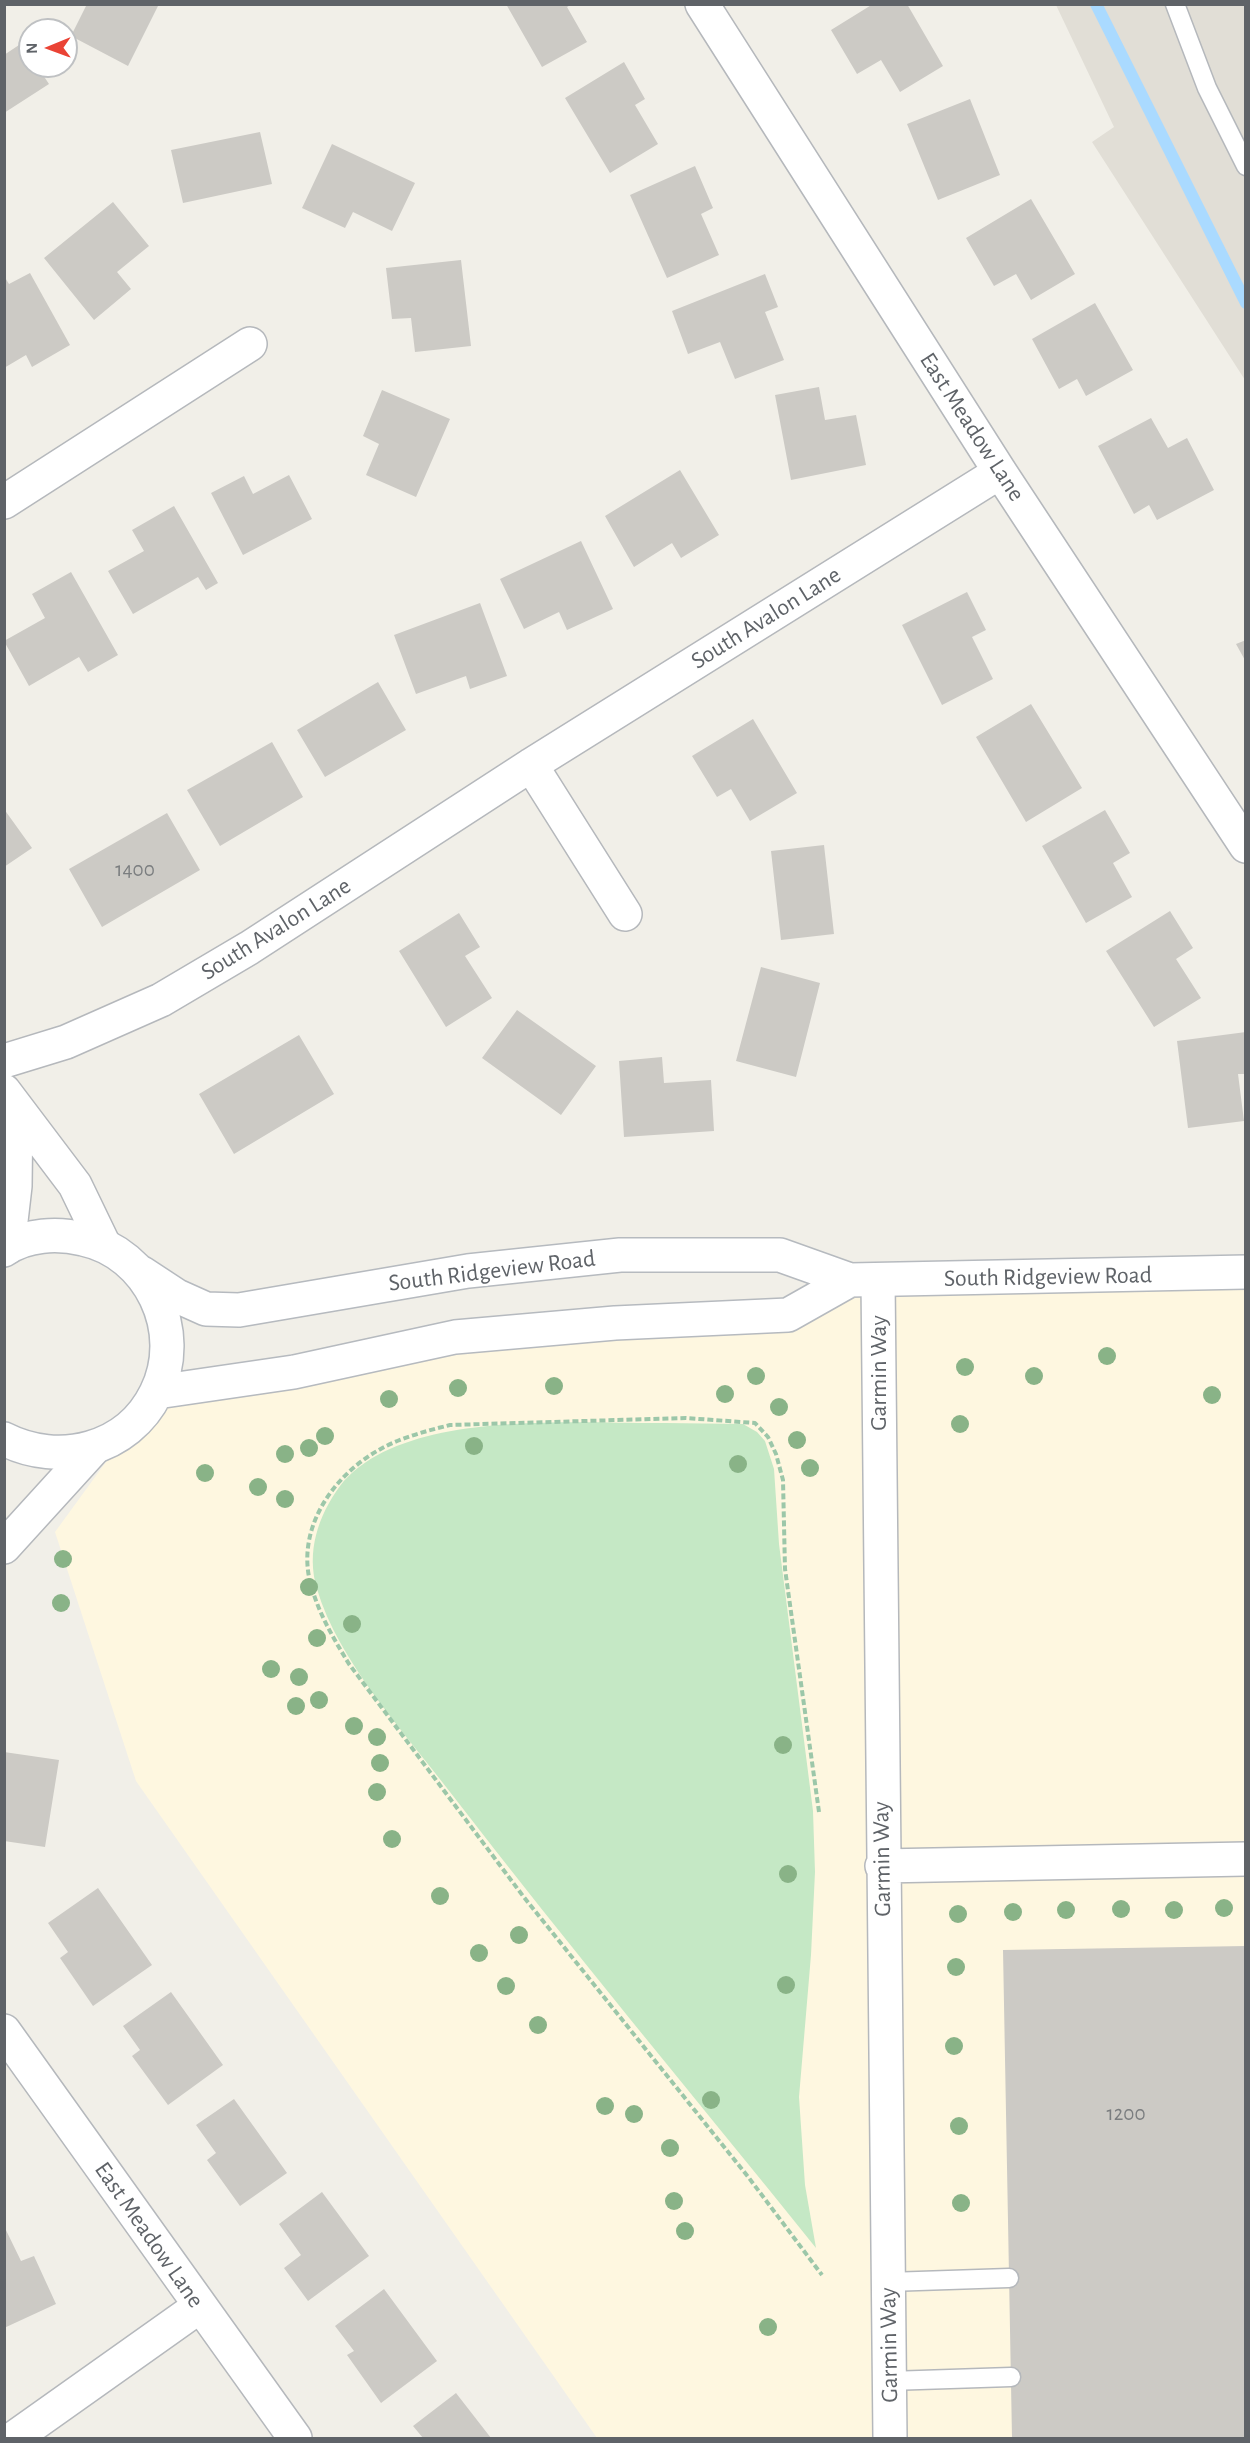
<!DOCTYPE html>
<style>
body{margin:0}
#map{position:relative;width:1250px;height:2443px;overflow:hidden;background:#f1efe8;font-family:"Alegreya Sans",sans-serif}
canvas{display:block}
.frame{position:absolute;inset:0;border:6px solid #5f6368;pointer-events:none}
.north{position:absolute;left:18px;top:18px;width:60px;height:60px;box-sizing:border-box;background:#fff;border:2px solid #bfc1c3;border-radius:50%;rotate:269deg;font-size:16px;font-weight:700;line-height:24px;text-align:center;color:#5f6368}
.north::after{content:'';display:block;margin:auto;width:21px;height:27px;background:#ea4335;clip-path:polygon(50% 0,100% 100%,50% 72%,0 100%)}
</style>
<div id="map">
<canvas width="1250" height="2443"></canvas>
<div class="frame"></div>
<div class="north">N</div>
</div>
<script>
const g = document.querySelector('canvas').getContext('2d');
g.lineJoin = 'round';
function fill(path, color) { g.fillStyle = color; g.fill(path, 'evenodd'); }
function strokePath(path, color, width, dash) { g.strokeStyle = color; g.lineWidth = width; g.lineCap = dash ? 'butt' : 'round'; g.setLineDash(dash || []); g.stroke(path); }
function drawText(font, color, halo, rows, align = 'center') {
  g.font = font + ' "Alegreya Sans",sans-serif'; g.lineWidth = 4.5; g.setLineDash([]); g.textBaseline = 'middle'; g.strokeStyle = halo; g.fillStyle = color; for (const [text, x, y, turn = 0] of rows) {
    g.save(); g.translate(x, y); g.rotate((+turn || 0) * Math.PI / 180); g.textAlign = isNaN(turn) ? turn : align; if (halo) g.strokeText(text, 0, 0); g.fillText(text, 0, 0); g.restore();
  }
}
fill(new Path2D(`
 M1245,1272v1166h-648l-461,-657 -81,-249 102,-140 137,-20 494,-57 62,-35z`), '#fef7e0');
fill(new Path2D(`
 M1056,5h189v375l-153,-238 22,-15z`), '#e1ded6');
fill(new Path2D(`
 M665,1423l78,1 14,8 8,9 9,28 5,75 34,267 2,61 -4,83 -12,142 6,88 11,63c-122,-152 -247,-301 -366,-456 -45,-59 -112,-131 -133,-203 -11,-37 1,-73 23,-103 61,-78 236,-62 325,-63z`), '#c5e8c5');
strokePath(new Path2D(`
 M1096,4l150,299`), '#aadaff', 12);
fill(new Path2D(`
 M87,4h72l-31,62 -57,-30z
 M506,4h66l-5,3 20,35 -45,25z
 M873,4h34l36,62 -43,26 -19,-32 -24,14 -26,-44z
 M22,43l8,12v11h7l12,18 -45,29v-58z
 M624,62l21,37 -10,6 23,39 -48,29 -45,-75z
 M970,99l30,76 -62,25 -31,-76z
 M260,132l12,52 -89,19 -12,-53z
 M332,144l83,39 -23,48 -39,-19 -8,16 -43,-20z
 M695,166l18,42 -12,6 18,41 -52,23 -37,-83z
 M1031,199l44,75 -44,26 -15,-26 -22,12 -28,-48z
 M113,202l36,44 -32,26 14,17 -37,31 -50,-62z
 M461,260l10,86 -56,6 -4,-34 -19,1 -6,-51z
 M30,273l40,72 -38,22 -6,-12 -22,13v-92l5,8z
 M765,274l13,33 -13,5 19,48 -49,19 -15,-37 -32,12 -16,-43z
 M1095,303l38,67 -47,26 -9,-17 -18,10 -27,-50z
 M819,387l6,33 31,-5 10,50 -75,15 -16,-85z
 M382,390l68,29 -34,78 -50,-22 13,-31 -16,-8z
 M1151,418l17,30 19,-10 27,52 -57,30 -8,-15 -15,9 -36,-68z
 M680,470l39,65 -38,23 -9,-15 -38,24 -29,-51z
 M289,475l23,44 -69,36 -32,-62 33,-17 9,18z
 M174,506l44,77 -12,7 -8,-13 -65,37 -25,-43 36,-20 -12,-21z
 M581,541l32,68 -46,21 -8,-18 -35,17 -24,-50z
 M71,572l47,83 -30,17 -9,-15 -50,29 -25,-45 41,-23 -13,-24z
 M967,592l19,38 -14,7 21,42 -51,26 -40,-80z
 M480,603l27,73 -37,13 -4,-13 -50,18 -22,-59z
 M1246,640v22l-10,-18z
 M378,682l28,48 -81,47 -28,-47z
 M1031,704l51,84 -56,34 -50,-85z
 M753,719l44,74 -47,28 -19,-32 -14,8 -25,-41z
 M272,742l31,55 -83,49 -33,-56z
 M4,809l28,39 -28,19z
 M1105,810l25,43 -17,10 19,34 -46,26 -44,-77z
 M167,813l33,57 -98,57 -33,-58z
 M824,845l10,89 -53,6 -10,-89z
 M1170,911l23,37 -17,11 25,39 -47,29 -48,-76z
 M459,913l21,34 -15,9 27,42 -46,29 -47,-76z
 M761,967l59,16 -24,94 -60,-16z
 M517,1010l79,56 -35,49 -79,-57z
 M1246,1032v42h-8l6,47 -56,7 -11,-87z
 M299,1035l35,59 -100,60 -35,-60z
 M662,1057l2,26 47,-3 3,51 -90,6 -5,-76z
 M4,1752l55,8 -14,87 -41,-6z
 M98,1888l54,77 -59,41 -33,-48 8,-6 -20,-29z
 M1246,1946v492h-234l-9,-488z
 M171,1992l52,73 -55,40 -36,-49 8,-6 -17,-24z
 M234,2099l53,74 -47,33 -33,-46 9,-7 -20,-28z
 M322,2192l47,64 -61,45 -24,-33 17,-13 -22,-31z
 M4,2226l17,35 13,-5 22,48 -52,24z
 M384,2289l53,72 -56,42 -34,-48 7,-4 -19,-25z
 M456,2393l35,45h-68l-10,-12z`), '#cccac5');
const service = new Path2D(`
 M1175,4l32,84 39,78
 M888,2282l121,-4
 M889,2381l122,-4`);
const minor = new Path2D(`
 M702,4l298,468 246,374
 M4,502l246,-158
 M531,765l94,149
 M4,1061l62,-19 95,-42 88,-52 282,-183 469,-293
 M4,1091l71,94 28,58
 M8,1247l7,-61 1,-78
 M878,1280l12,1158
 M4,1547l91,-100
 M882,1866l364,-7
 M4,2031l291,407
 M14,2438l186,-132`);
const secondary = new Path2D(`
 M4,1250c22,-16 54,-17 79,-11 66,14 104,92 73,154 -28,57 -97,74 -152,46
 M142,1273l35,23 29,13 33,1 229,-39 152,-16h160l70,25 396,-8
 M157,1392l137,-20 161,-35 160,-14 173,-8 62,-35`);
strokePath(service, '#b5b8bc', 21);
strokePath(minor, '#b5b8bc', 36);
strokePath(secondary, '#b6babf', 36);
strokePath(new Path2D(`
 M819,1812l-34,-243 -2,-89 -7,-26 -8,-17 -13,-14 -69,-5 -236,7c-24,6 -51,13 -73,26 -43,25 -78,74 -68,126 7,32 23,59 40,87l174,232 226,282 73,97`), '#9cc7a9', 4, [6, 3]);
strokePath(service, '#fff', 18);
strokePath(minor, '#fff', 33);
strokePath(secondary, '#fff', 33);
g.fillStyle = '#89b387';
for (const [x, y] of [
 [1107,1356],
 [965,1367],
 [756,1376],
 [1034,1376],
 [554,1386],
 [458,1388],
 [725,1394],
 [1212,1395],
 [389,1399],
 [779,1407],
 [960,1424],
 [325,1436],
 [797,1440],
 [474,1446],
 [309,1448],
 [285,1454],
 [738,1464],
 [810,1468],
 [205,1473],
 [258,1487],
 [285,1499],
 [63,1559],
 [309,1587],
 [61,1603],
 [352,1624],
 [317,1638],
 [271,1669],
 [299,1677],
 [319,1700],
 [296,1706],
 [354,1726],
 [377,1737],
 [783,1745],
 [380,1763],
 [377,1792],
 [392,1839],
 [788,1874],
 [440,1896],
 [1224,1908],
 [1121,1909],
 [1066,1910],
 [1174,1910],
 [1013,1912],
 [958,1914],
 [519,1935],
 [479,1953],
 [956,1967],
 [786,1985],
 [506,1986],
 [538,2025],
 [954,2046],
 [711,2100],
 [605,2106],
 [634,2114],
 [959,2126],
 [670,2148],
 [674,2201],
 [961,2203],
 [685,2231],
 [768,2327]
]) { g.beginPath(); g.arc(x, y, 9, 0, 2 * Math.PI); g.fill(); }
drawText('21px', '#7a7d7f', null, [
 ["1400",135,870],
 ["1200",1126,2114]
]);
drawText('24px', '#5f6368', '#fff', [
 ["East Meadow Lane",972,427,57],
 ["South Avalon Lane",766,618,-32],
 ["South Avalon Lane",276,929,-32],
 ["South Ridgeview Road",492,1271,-7],
 ["South Ridgeview Road",1048,1277,-1],
 ["Garmin Way",879,1373,-90],
 ["Garmin Way",882,1859,-91],
 ["East Meadow Lane",149,2235,55],
 ["Garmin Way",889,2345,-91]
]);
</script>
